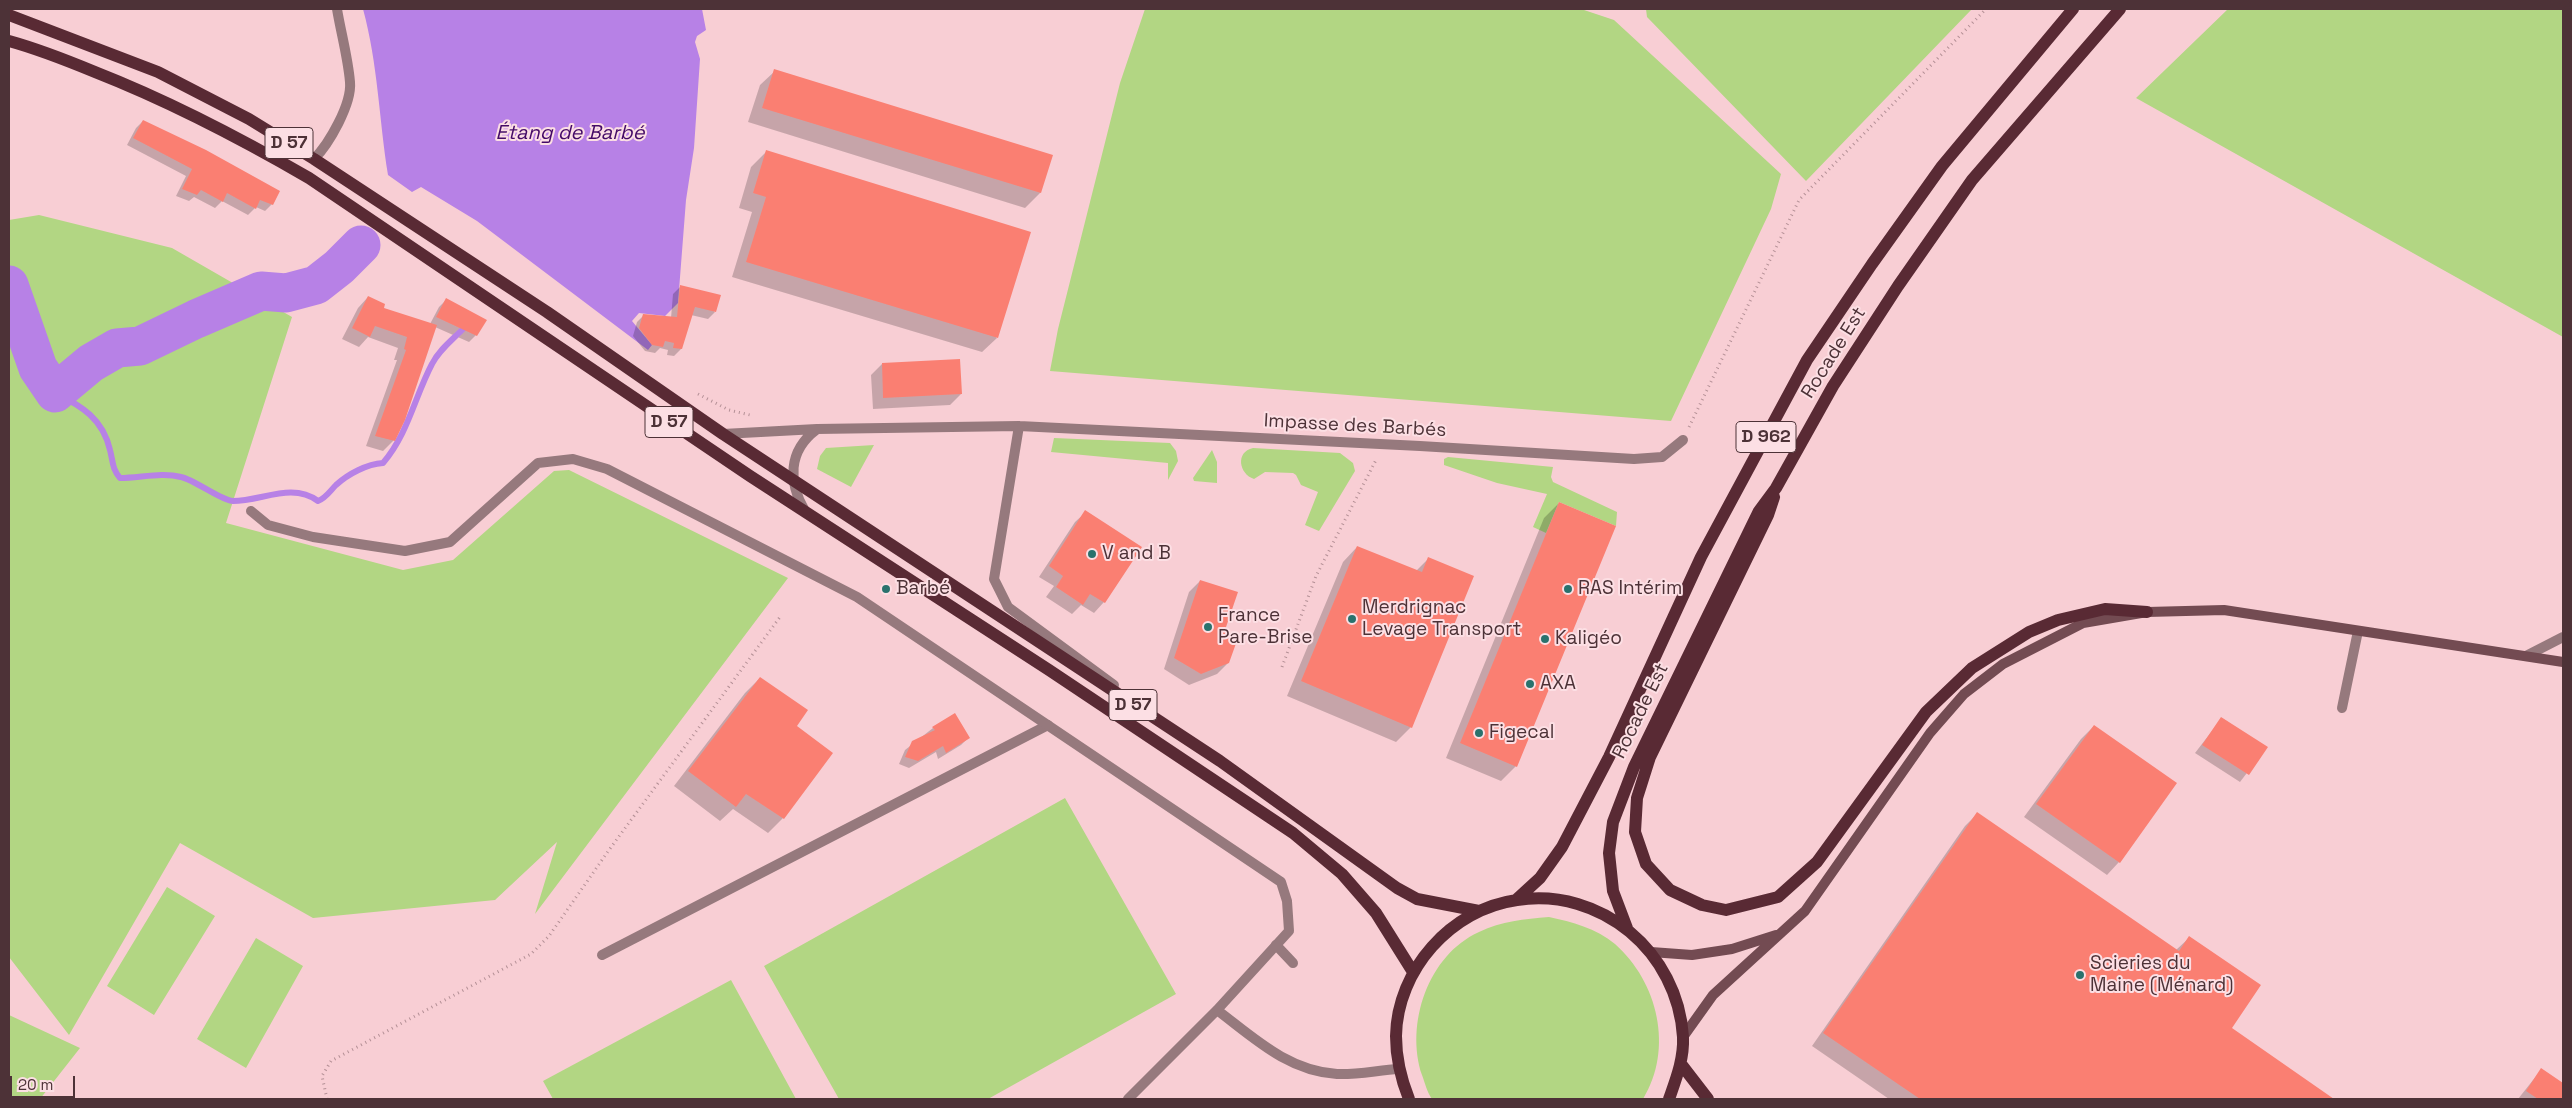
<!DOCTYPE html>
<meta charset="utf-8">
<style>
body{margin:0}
#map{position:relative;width:2572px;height:1108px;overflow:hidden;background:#f8ced4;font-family:"Space Grotesk",sans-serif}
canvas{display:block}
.frame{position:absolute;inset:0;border:10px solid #4d3237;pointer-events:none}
.scale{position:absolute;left:10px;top:1076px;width:65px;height:22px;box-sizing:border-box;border:2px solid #4d3237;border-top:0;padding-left:6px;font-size:15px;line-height:18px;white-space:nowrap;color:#4d3237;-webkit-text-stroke:4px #fcdfe4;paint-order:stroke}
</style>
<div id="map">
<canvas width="2572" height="1108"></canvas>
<div class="frame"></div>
<div class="scale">20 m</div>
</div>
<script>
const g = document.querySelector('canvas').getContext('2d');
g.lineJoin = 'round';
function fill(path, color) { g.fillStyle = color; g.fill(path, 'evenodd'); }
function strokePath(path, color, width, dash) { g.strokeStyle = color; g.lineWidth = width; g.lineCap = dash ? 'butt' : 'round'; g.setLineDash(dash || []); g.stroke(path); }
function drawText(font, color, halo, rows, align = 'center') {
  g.font = font + ' "Space Grotesk",sans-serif'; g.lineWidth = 4; g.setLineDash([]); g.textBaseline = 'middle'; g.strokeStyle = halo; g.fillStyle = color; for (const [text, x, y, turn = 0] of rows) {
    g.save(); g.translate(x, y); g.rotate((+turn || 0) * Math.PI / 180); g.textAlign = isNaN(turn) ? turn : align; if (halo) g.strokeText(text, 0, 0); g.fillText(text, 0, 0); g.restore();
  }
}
fill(new Path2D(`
 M1145,9h436l33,11 167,154 -10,35 -100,212 -621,-50 8,-42 62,-246z
 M1646,9h326l-166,172 -159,-164z
 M2228,9h335v328l-427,-239z
 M39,215l133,33 120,69 -66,206 177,47 50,-10 101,-89 15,-1 219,108 -253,336 22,-72 -62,58 -182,18 -133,-75 -111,192 -60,-78v-737z
 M1054,438l116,5 6,8 2,10 -10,19v-17l-117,-11z
 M874,445l-23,42 -34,-18 3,-13 6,-8z
 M1253,448l87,5 13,10 2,8 -36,60 -14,-6 13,-33 -17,-7 -5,-10 -3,-2 -28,-1 -11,7c-15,-5 -19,-27 -1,-31z
 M1212,450l5,12v21l-23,-2 -1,-3z
 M1448,457l105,10 -2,10 2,5 64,30 -1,14 -57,-24 -13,31 -13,-6 14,-33 -50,-11 -53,-18v-6z
 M1065,798l111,196 -188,105h-149l-75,-133z
 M167,887l48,29 -61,99 -47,-29z
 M1549,917c23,5 47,11 66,27 43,38 59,105 28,155h-211c-5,-7 -7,-16 -10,-24 -17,-51 6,-120 57,-143 23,-11 45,-13 70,-15z
 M256,938l47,28 -57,102 -49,-29z
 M731,980l65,119h-243l-10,-18z
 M9,1015l71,33 -40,51h-31z`), '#b2d683');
fill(new Path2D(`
 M363,9h339l4,21 -9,6 -2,6 5,17 -6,89 -8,52 -8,103 -13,13 -26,-3 -7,8 20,24 -4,5 -171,-129 -56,-34 -9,5 -24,-17c-9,-56 -10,-111 -25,-166z`), '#b781e6');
fill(new Path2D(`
 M775,71l276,85 -11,37 -15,15 -277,-86 12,-37z
 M143,121l129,83 -7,7 -9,-4 -8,8 -26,-14 -7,7 -21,-11 -5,4 -13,-5 10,-20 -59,-31 9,-17z
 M766,152l231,186 -15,14 -250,-75 20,-65 -13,-4 12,-41z
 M680,287l35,25 -7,7 -17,-4 -10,34 -7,7 -7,-1 1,-5 -8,-2 -5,5 -10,-2 -12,-15 4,-14 7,-7 27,3 2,-24z
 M368,297l14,11 48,16 9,-17 7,-7 30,35 -7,7 -34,-15 -41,113 -11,11 -17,-5 31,-86h-3l4,-12 -30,-11 -9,10 -17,-8 16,-31z
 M882,364l79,30 -11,11 -77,4 -2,-34z
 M1559,503l-43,263 -15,15 -55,-23 98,-240z
 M1086,512l18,90 -10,11 -13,-8 -9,9 -26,-17 8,-11 -15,-9 36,-55z
 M1357,547l59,24 12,-12 -17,168 -15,15 -109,-46 56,-134z
 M1200,581l24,50 4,32 -11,11 -28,11 -25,-16 25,-77z
 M760,678l35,48 -12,92 -15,15 -35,-24 -13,12 -46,-35 71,-93z
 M2222,718l44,30 -26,34 -45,-29z
 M2094,726l25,136 -12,13 -83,-58 57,-78z
 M933,728l35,10 -7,7 -23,14 -2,-7 -27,16 -10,-4 6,-14z
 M1977,814l199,136 13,-12 41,90 102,71h-443l-77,-53 153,-220z
 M2541,1070l22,15v14h-45z`), '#0003');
strokePath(new Path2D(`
 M55,393c27,13 48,26 55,57 3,11 2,19 10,28 20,0 42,-6 61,-1 14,3 41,24 52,24 29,0 59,-19 85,0 8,-3 12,-10 18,-16 12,-11 31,-21 47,-22 25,-29 32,-67 49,-99 7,-14 20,-24 31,-35`), '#b781e6', 6);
strokePath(new Path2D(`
 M9,285l29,83 17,25 36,-30 26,-15 23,-2 56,-27 65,-28 25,2 30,-8 23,-18 22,-22`), '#b781e6', 39);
fill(new Path2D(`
 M774,69l279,86 -12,38 -279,-85z
 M143,120l63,30 74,41 -7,14 -13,-5 -4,9 -29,-16 -4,9 -22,-12 -4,5 -15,-6 10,-20 -59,-31z
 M766,150l265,82 -33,106 -252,-76 20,-65 -13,-4z
 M680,285l41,10 -5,17 -21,-5 -13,42 -9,-1 1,-5 -9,-2 -2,6 -11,-2 -13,-17 4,-14 34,3z
 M368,296l17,8 -1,4 53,17 -32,95 -10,21 -20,-5 31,-86 -2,-1 3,-12 -32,-11 -5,11 -18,-9z
 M446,298l41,22 -10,16 -41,-19z
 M960,359l2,35 -79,4 -1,-35z
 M1559,502l57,24 -99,241 -57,-24z
 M1085,510l57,37 -37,56 -15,-9 -7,11 -27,-18 7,-11 -14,-10z
 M1357,546l65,26 6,-15 46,19 -62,152 -111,-47z
 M1200,580l38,12 -13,38 14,5 -10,28 -28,11 -27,-16z
 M760,677l48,33 -11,16 36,27 -49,66 -38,-25 -10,13 -48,-36z
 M955,713l15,25 -24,15 -3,-7 -25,15 -13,-4 7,-16 23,-11 -3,-3z
 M2221,717l47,30 -19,28 -47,-30z
 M2094,725l83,58 -57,80 -84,-59z
 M1977,812l202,139 10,-15 72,49 -29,43 102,71h-414l-97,-66z
 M2541,1068l22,15v16h-25l-12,-8z`), '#fa7f72');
strokePath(new Path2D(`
 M698,394l31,16 21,5
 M1689,427l110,-227 187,-191
 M1282,667l34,-91 60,-116
 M327,1099l-5,-23 9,-15 200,-107 18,-18 60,-86 171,-233`), '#b49096', 3, [1, 4]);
strokePath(new Path2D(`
 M314,159c15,-15 38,-55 36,-77 -2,-24 -9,-49 -13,-73
 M2526,656l37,-19
 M2342,708l16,-77
 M1276,945l17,18
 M602,955l446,-230`), '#96797d', 10);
strokePath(new Path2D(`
 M1019,426l-25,153 14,28 106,78
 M723,434l94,-5 202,-3 401,20 214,13 28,-2 21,-17
 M251,511l17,14 45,12 92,14 45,-9 88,-79 35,-4 34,10 250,128 424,285 6,19 2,30 -72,79 -89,89
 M805,511c-17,-29 -17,-60 11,-81
 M1217,1010c37,28 71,61 120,64 20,1 42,-4 62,-5`), '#96797d', 10);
strokePath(new Path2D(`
 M1651,952l41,3 40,-6 44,-14
 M1683,1037l30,-42 92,-84 125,-178 34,-39 39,-30 80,-41 64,-11 77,-2 339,52`), '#734b52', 10);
strokePath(new Path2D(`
 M9,15l149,57 91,47 65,40 233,153 176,122 497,327 177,127 20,11 62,12
 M9,41c29,8 57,19 86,31 74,29 145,66 214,106l441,298 299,194 244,163 49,41 34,39 37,59
 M1774,497l-6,18 -118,242 -13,41 -2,34 11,32 24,26 32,15 24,5 52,-13 39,-35 109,-150 46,-44 57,-36 29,-12 47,-11 42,3
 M1516,900l24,-22 22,-31 47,-90 92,-200 106,-197 65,-96 70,-98 131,-157
 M1627,928l-14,-37 -4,-38 4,-31 21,-55 125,-256 17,-23 57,-102 65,-100 74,-106 148,-171
 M1681,1064l27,35
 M1409,1099c-8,-20 -13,-41 -13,-63 1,-66 55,-127 121,-136 84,-13 161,52 166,137 1,22 -7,42 -14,62`), '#592a34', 12);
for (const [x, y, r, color] of [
 [1092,554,5,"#2a726d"],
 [886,589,5,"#2a726d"],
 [1568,589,5,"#2a726d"],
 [1352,619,5,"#2a726d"],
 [1208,627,5,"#2a726d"],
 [1545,639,5,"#2a726d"],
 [1530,684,5,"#2a726d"],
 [1479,733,5,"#2a726d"],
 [2080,975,5,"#2a726d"]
]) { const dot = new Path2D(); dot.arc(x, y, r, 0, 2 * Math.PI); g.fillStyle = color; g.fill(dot); strokePath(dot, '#fcdfe4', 2); }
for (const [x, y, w] of [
 [289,143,48],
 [669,422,48],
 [1766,437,60],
 [1133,705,48]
]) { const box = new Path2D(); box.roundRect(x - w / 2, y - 15.5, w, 31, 4); g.fillStyle = '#fcdfe4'; g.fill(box); strokePath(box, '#4d3237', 1); }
drawText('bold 18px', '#4d3237', null, [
 ["D 57",289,143],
 ["D 57",669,422],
 ["D 962",1766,437],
 ["D 57",1133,705]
]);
drawText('19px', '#4d3237', '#fcdfe4', [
 ["Rocade Est",1834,353,-58],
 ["Impasse des Barbés",1355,426,3],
 ["Rocade Est",1641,711,-64]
]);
drawText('19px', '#4d3237', '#fcdfe4', [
 ["V and B",1102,554],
 ["Barbé",896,589],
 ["RAS Intérim",1578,589],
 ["Merdrignac",1362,608],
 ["Levage Transport",1362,630],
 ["France",1218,616],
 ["Pare-Brise",1218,638],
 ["Kaligéo",1555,639],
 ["AXA",1540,684],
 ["Figecal",1489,733],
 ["Scieries du",2090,964],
 ["Maine (Ménard)",2090,986]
], 'left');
drawText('italic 20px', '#440a67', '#fcdfe4', [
 ["Étang de Barbé",570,134]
]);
</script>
